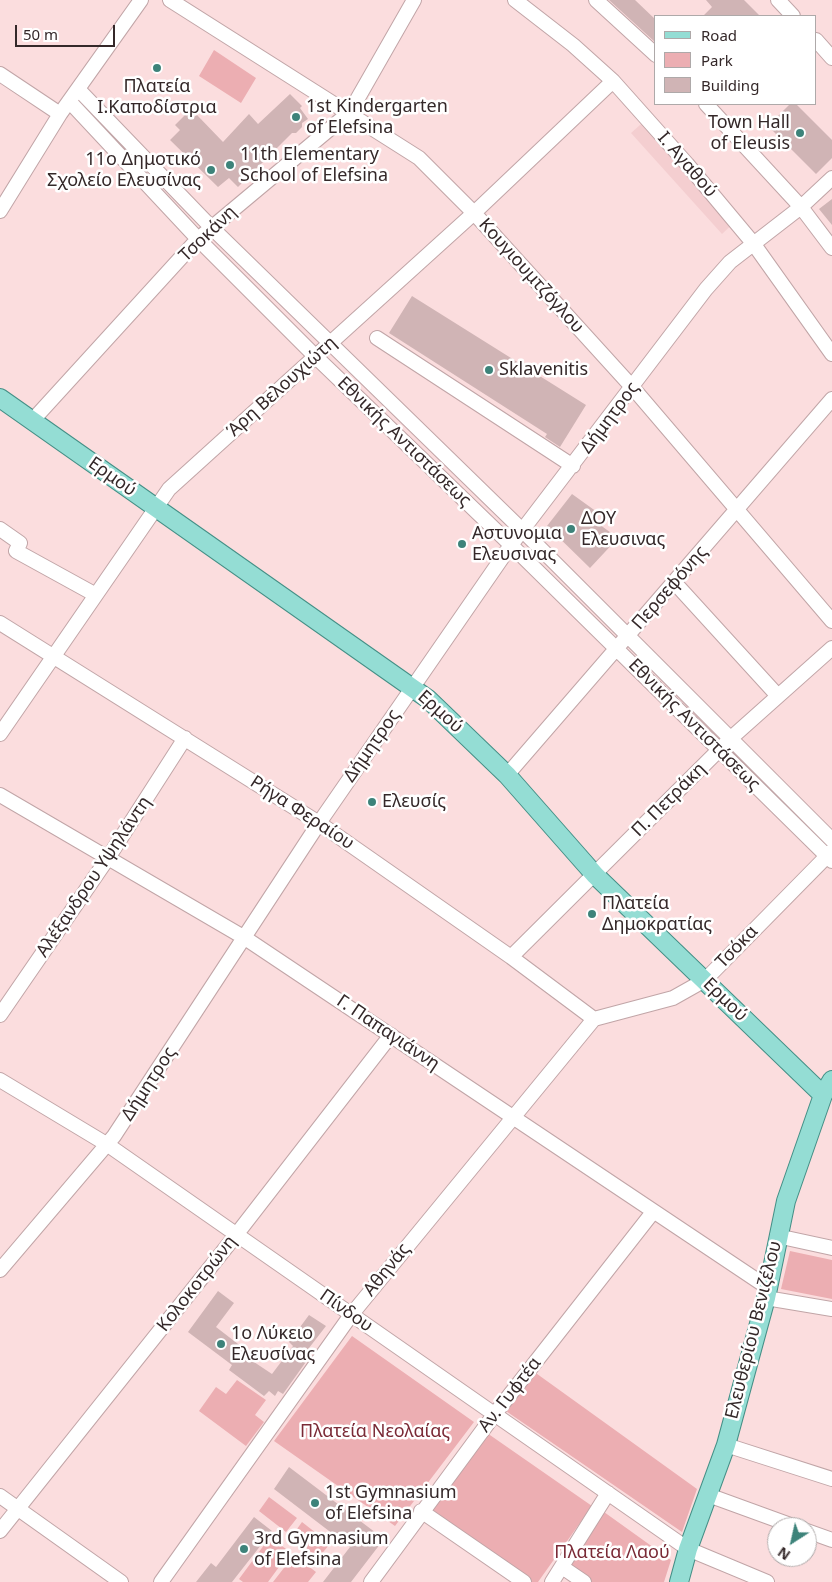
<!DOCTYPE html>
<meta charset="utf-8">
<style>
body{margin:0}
#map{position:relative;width:832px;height:1582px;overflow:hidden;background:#fbddde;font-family:"Noto Sans",sans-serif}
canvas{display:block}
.legend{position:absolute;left:654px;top:15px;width:162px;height:90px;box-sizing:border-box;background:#fff;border:1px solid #aea9a9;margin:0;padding:6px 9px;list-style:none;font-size:15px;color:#342829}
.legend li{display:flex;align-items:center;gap:10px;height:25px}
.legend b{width:25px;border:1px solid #aea9a9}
.north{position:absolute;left:767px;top:1517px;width:50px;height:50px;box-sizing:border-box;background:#fff;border:1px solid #aea9a9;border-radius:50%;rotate:215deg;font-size:14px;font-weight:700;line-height:20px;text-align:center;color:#342829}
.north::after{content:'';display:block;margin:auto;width:18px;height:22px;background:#3d837a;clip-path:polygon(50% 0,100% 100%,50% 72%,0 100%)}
.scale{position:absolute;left:15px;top:25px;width:100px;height:22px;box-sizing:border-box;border:2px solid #342829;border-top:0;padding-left:6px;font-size:15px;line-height:18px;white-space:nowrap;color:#342829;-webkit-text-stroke:4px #fff;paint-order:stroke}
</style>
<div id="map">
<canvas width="832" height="1582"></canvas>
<ul class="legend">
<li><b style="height:6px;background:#94ddd4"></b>Road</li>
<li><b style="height:14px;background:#ecaeb2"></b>Park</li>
<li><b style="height:14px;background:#d0b4b5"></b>Building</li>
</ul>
<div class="north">N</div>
<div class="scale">50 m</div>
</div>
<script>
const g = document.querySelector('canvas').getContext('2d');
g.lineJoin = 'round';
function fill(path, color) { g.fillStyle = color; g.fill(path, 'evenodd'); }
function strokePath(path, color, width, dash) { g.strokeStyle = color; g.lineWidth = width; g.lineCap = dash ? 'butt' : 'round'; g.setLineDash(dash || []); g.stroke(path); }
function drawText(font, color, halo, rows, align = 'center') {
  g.font = font + ' "Noto Sans",sans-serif'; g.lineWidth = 5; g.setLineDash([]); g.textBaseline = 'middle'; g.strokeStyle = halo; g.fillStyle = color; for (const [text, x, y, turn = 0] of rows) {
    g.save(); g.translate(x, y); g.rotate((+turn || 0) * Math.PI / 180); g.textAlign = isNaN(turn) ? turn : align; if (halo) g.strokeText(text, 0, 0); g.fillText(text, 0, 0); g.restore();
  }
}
fill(new Path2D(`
 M649,117l91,100 -18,17 -91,-101z`), '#f4ced0');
fill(new Path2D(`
 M214,50l42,28 -15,25 -42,-27z
 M790,1251l42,9v39l-51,-10z
 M352,1336l122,86 -79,104 -121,-85z
 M533,1371l164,118 -15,43 -179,-123z
 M237,1380l29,20 -11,15 9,7 -18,24 -47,-35 17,-24 10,7z
 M487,1433l105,73 -54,76h-9l-97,-72z
 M269,1497l28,21 -11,14 -27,-21z
 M604,1512l67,48 -7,22h-74l-23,-16z
 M302,1522l28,22 -12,14 -26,-22z
 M270,1537l20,15 -22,30h-25l-4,-3z
 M294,1555l22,17 -8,10h-35z`), '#ecaeb2');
fill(new Path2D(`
 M609,0h26l21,20v23z
 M706,0h38l16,16h-57l9,-9z
 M290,94l12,12 -2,2 8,11 -6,4v4l-6,6h-4l-54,54 -9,-9 -11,9 -48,-47 10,-10 -5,-5 12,-12 5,5 5,-3 26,27 26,-28 9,10z
 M790,104h6l36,36v18l-16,16 -48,-48z
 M832,199v26l-13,-16z
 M412,296l174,109 -26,42 -15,-10 2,-3 -158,-101z
 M572,494l25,18 -5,7 26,19 -28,30 -43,-42z
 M218,1291l16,12 -18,24 35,27 -3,4 24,16 21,-28 -4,-4 20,-27 17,11 -17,22 4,4 -30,42 -5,-3 -3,5 -6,-5 -5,5 -35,-26 3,-5 -44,-33z
 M289,1467l95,72 -33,43h-28l27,-35 -76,-58z
 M254,1517l18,14 -40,51h-36l15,-19 5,4z`), '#d0b4b5');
const minor = new Path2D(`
 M170,0l249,158 55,55 159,175 199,233
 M515,0l58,45 40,36 74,83 66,79 79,111
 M596,0l60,55
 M778,0l15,16
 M816,40l16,18
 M0,74l60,40
 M78,89l133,138 311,303 310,310
 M69,101l129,138 118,118 195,188 321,316
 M706,104l95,103 31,41
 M0,211l60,-97 81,-114
 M377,338l196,128
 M32,421l166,-182 152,-127 64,-112
 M0,529l20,14 -4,8 80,44
 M674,582l104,114
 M0,623l319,200 192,134 83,62
 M0,734l169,-245 305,-276 139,-132
 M507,775l325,-376
 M0,795l245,143 522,349
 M511,957l219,-218 102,-91
 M0,1015l108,-157 77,-120
 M594,1019l79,-21 32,-18 127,-129
 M0,1080l108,65 580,404 79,33
 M777,1236l55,12
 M0,1270l114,-134 205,-313 192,-278 195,-256 24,-27 71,-55 31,-29
 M766,1298l66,11
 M726,1445l106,34
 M708,1495l88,32
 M0,1496l121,86
 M421,1511l103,71
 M0,1531l236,-296 155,-200
 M807,1531l25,9
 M562,1567l22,15
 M161,1582l190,-267 243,-296
 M371,1582l123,-167 159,-203
 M552,1582l56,-89`);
const major = new Path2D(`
 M0,398l428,301 79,76 88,100 228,220
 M679,1582l9,-33 38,-104 40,-147 20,-97 37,-106 9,-15`);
strokePath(minor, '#c1a5a7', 16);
strokePath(major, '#448f86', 20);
strokePath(minor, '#fff', 14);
strokePath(major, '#94ddd4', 18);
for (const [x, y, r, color] of [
 [157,68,5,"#3d837a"],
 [296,117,5,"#3d837a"],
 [800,133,5,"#3d837a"],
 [230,165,5,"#3d837a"],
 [211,170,5,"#3d837a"],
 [489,370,5,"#3d837a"],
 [571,529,5,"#3d837a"],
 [462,544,5,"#3d837a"],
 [372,802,5,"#3d837a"],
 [592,914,5,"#3d837a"],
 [221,1344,5,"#3d837a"],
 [315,1503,5,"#3d837a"],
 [244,1549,5,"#3d837a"]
]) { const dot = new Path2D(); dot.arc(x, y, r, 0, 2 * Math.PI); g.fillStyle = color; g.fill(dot); strokePath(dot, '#fff', 2); }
drawText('18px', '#342829', '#fff', [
 ["Πλατεία",157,87,"center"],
 ["Ι.Καποδίστρια",157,108,"center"],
 ["1st Kindergarten",306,107],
 ["of Elefsina",306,128],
 ["Town Hall",790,123,"right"],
 ["of Eleusis",790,144,"right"],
 ["11th Elementary",240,155],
 ["School of Elefsina",240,176],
 ["11ο Δημοτικό",201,160,"right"],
 ["Σχολείο Ελευσίνας",201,181,"right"],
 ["Sklavenitis",499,370],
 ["ΔΟΥ",581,519],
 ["Ελευσινας",581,540],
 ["Αστυνομια",472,534],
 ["Ελευσινας",472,555],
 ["Ελευσίς",382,802],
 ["Πλατεία",602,904],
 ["Δημοκρατίας",602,925],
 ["1ο Λύκειο",231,1334],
 ["Ελευσίνας",231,1355],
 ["1st Gymnasium",325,1493],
 ["of Elefsina",325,1514],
 ["3rd Gymnasium",254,1539],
 ["of Elefsina",254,1560]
], 'left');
drawText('18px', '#342829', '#fff', [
 ["Ι. Αγαθού",687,165,49],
 ["Τσοκάνη",208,234,-44],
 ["Κουγιουμτζόγλου",531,276,48],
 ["Άρη Βελουχιώτη",282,387,-42],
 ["Δήμητρος",610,418,-53],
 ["Εθνικής Αντιστάσεως",404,442,44],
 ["Ερμού",112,477,35],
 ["Περσεφόνης",670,588,-49],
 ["Ερμού",440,712,42],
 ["Εθνικής Αντιστάσεως",694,725,45],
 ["Δήμητρος",372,746,-55],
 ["Π. Πετράκη",669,800,-45],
 ["Ρήγα Φεραίου",302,813,33],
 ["Αλέξανδρου Υψηλάντη",94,877,-56],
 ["Τσόκα",737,947,-46],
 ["Ερμού",725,1000,44],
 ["Γ. Παπαγιάννη",388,1033,34],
 ["Δήμητρος",149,1084,-57],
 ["Αθηνάς",387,1270,-51],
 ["Κολοκοτρώνη",197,1284,-52],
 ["Πίνδου",346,1311,35],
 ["Ελευθερίου Βενιζέλου",754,1330,-76],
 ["Αν. Γυφτέα",510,1395,-52]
]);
drawText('18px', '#7a2a36', '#fff', [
 ["Πλατεία Νεολαίας",375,1432],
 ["Πλατεία Λαού",612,1553]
]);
</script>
